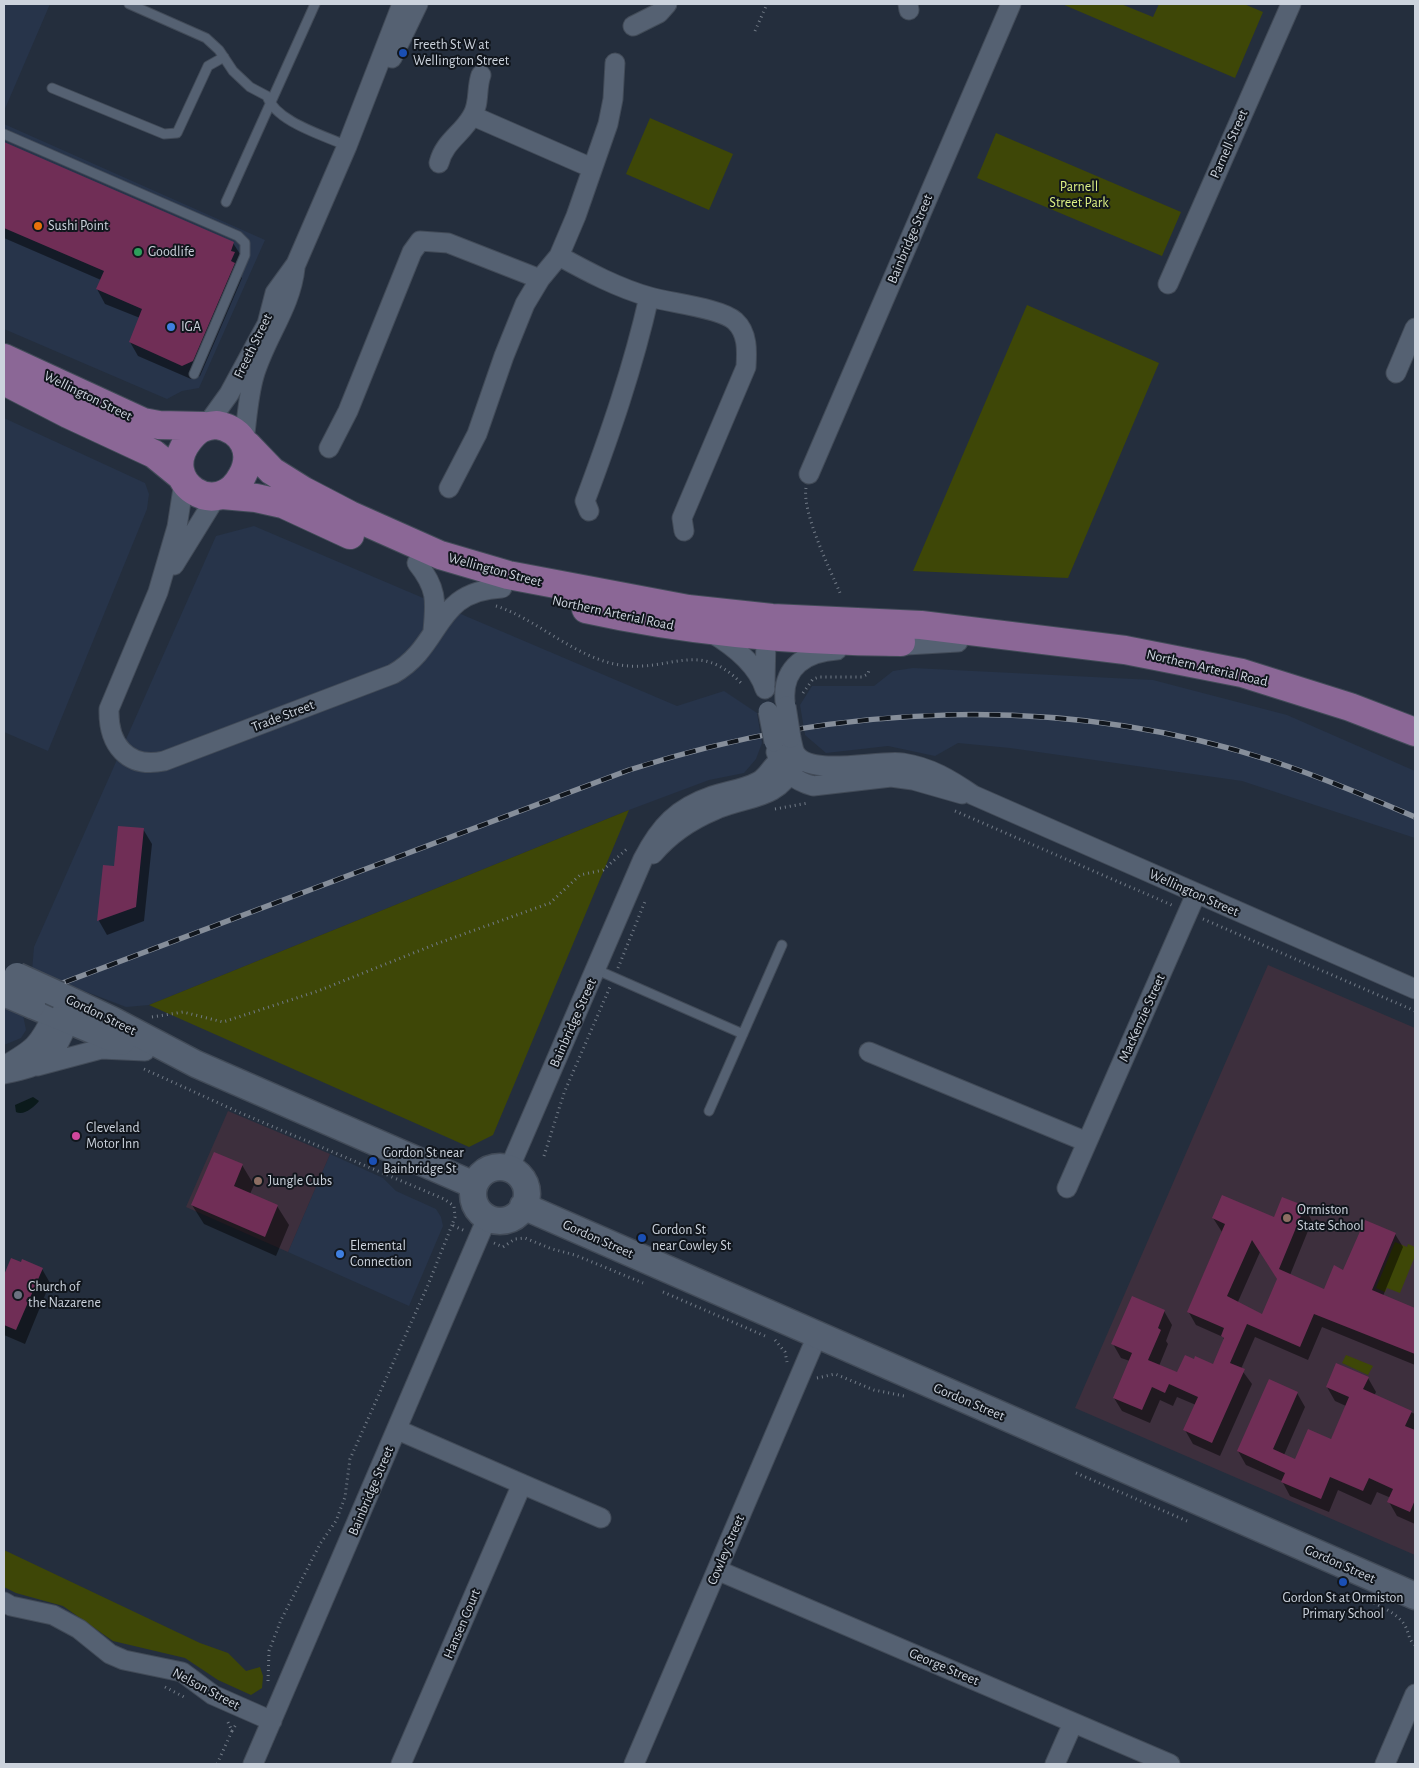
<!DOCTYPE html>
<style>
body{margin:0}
#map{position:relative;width:1419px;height:1768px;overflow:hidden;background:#242e3d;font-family:"Alegreya Sans",sans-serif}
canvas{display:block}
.frame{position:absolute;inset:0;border:5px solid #ccd3dd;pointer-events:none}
</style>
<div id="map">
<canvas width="1419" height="1768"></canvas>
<div class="frame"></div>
</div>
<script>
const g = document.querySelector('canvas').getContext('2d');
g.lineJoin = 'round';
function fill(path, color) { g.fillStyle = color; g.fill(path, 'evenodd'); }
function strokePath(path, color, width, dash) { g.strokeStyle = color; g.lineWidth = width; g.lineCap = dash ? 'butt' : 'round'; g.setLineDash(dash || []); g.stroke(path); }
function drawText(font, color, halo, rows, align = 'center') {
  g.font = font + ' "Alegreya Sans",sans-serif'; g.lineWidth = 4; g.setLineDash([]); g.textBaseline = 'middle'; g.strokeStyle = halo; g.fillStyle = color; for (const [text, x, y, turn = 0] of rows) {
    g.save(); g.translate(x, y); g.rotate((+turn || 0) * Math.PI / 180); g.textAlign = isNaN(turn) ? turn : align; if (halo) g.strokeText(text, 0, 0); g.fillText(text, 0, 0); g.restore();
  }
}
fill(new Path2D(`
 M4,4h46l-46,107z
 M4,124l261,116 -66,148 -17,3 -15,8 -163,-70z
 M4,418l141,65 4,11 -2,15 -99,242 -44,-19z
 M254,526l423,180 47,-15 33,22 5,30 -6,16 -12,14 -35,7 -80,30 -480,195 -23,2 -94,-36 2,-24 182,-411z
 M913,668l240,12 134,35 128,56v67l-173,-57 -232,-33 -52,-5 -23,13 -47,-10 -62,7 -21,-18 -5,-30 12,-19h62l19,-15z
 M4,1006l19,9 3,15 -5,8 -17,7z
 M330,1154l53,24 13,13 40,18 5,8 2,9 -34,80 -121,-54z`), '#27344a');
fill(new Path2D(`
 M1268,965l147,63v527l-340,-147z
 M228,1111l102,43 -42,98 -102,-45z`), '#3d2f3d');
fill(new Path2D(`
 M1062,4h59l32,13 6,-13h85l19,8 -28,66z
 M650,118l83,36 -24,56 -83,-36z
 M996,133l185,79 -19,44 -185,-78z
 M1027,305l132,58 -91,215 -155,-7z
 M629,810l-136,325 -24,12 -320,-142z
 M1395,1242l12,5 1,-3 7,3v9l-15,37 -13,-5 -2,4 -9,-4z
 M1346,1355l27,11 -5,9 -26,-12z
 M4,1550l196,93 28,10 18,18 14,-4 3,9 -1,12 -11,7 -33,-15 -33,-22 -72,-17 -50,-35 -47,-13 -12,-6z`), '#3e4707');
fill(new Path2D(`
 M33,1097l6,4c-5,6 -15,15 -23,11l-1,-7z`), '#0b1a1b');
fill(new Path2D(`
 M4,143l229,100 9,14 -3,16 3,5 -42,98 -9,3 -53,-23 -8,-14 10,-24 -35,-14 -8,-15 4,-9 -97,-42z
 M143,829l9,15 -8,77 -37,14 -8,-14 5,-54 11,1z
 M242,1165l12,20 -4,9 27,12 12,19 -13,31 -72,-32 -12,-19z
 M1304,1207l8,14 -22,54 35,15 19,-19 51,-37 8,13 -20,49 32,13v56l-93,-38 -14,33 -53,-23 -14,32 11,15 -32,72 -27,-12 -8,-14 11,-25 -19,-8 -4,9 -13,-6 -10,23 -28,-12 -8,-13 16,-37 -9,-3 -8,-14 51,-33 8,14 -6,16 2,3 -9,22 19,7 35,-7 11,-26 -1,-3 -27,-12 -8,-14 34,-79 -9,-14 61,1zM1260,1252l18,28 -15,36 -26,-12z
 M12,1260l30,9 8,14 -25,61 -21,-9v-57z
 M1368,1378l8,14 -2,4 41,18v110l-18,-8 -8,-14 2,-4 -14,-6 -6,13 -33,-15 -9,22 -39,-16 -8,-15 -36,-16 -8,-14 59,-58 8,14 -21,48 12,5 35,-20 15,-34 -11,-5 -8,-14z`), '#0007');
fill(new Path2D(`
 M4,142l230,100 -3,9 4,1 -4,9 4,2 -42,98 -11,5 -53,-24 13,-33 -46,-20 8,-18 -100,-43z
 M118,826l26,2 -8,79 -39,14 6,-56 11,1z
 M214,1152l29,12 -9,22 44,19 -13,32 -74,-32z
 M1222,1195l52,22 8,-20 23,9 -26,63 45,20 10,-24 9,5 22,-50 31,13 -24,57 43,18v46l-101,-40 -14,33 -53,-23 -17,39 15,6 -33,74 -29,-13 15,-33 -29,-13 -4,9 -13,-6 -10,23 -29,-12 19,-45 -21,-9 21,-48 33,14 -7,18 3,2 -13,30 29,12 8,-17 9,4 1,-3 18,8 11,-26 -3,-2 3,-8 -37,-16 38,-88 -13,-6zM1252,1240l25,39 -15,35 -35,-18z
 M11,1258l10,4 1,-3 21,9 -27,62 -12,-5v-50z
 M1336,1363l33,14 -6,12 49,22 -7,15 10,4v70l-5,12 -23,-10 6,-13 -24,-11 -6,13 -33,-14 -9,22 -40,-17 4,-9 -48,-22 32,-72 29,13 -25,57 22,10 13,-30 23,10 18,-42 -23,-10z`), '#702e56');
const lane = new Path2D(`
 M129,4l77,34 13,12 14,21 17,16 17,9c9,26 56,39 80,50
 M52,88l112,46 13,-1 31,-67 16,-9
 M4,134l234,102 7,7v12l-51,119
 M226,202l89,-198
 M597,970l146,64
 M709,1111l73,-166`);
const street = new Path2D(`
 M908,4l1,6
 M633,26l26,-13 8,-9
 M392,58l26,-54
 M473,116l119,52
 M439,163c5,-21 23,-29 33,-47 8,-12 4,-28 9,-41
 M559,256c29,16 59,32 91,41 20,6 71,11 85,24 13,12 12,30 11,46l-64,151 2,13
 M1168,284l123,-280
 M1396,373l19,-45
 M206,426l23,-32 38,-70 8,-31 21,-29 51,-118 55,-142
 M244,441c3,-22 4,-44 10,-65 11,-38 37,-69 41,-108
 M329,448l19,-37 64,-159 8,-11 28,2 92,36
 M809,474l202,-470
 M184,482l-7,45 -19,65 -49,117c-1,35 18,60 55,52l229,-87c51,-29 40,-83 109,-86
 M449,488l28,-54 27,-78 21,-52 15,-25 19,-23 17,-40 32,-92 5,-25 2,-36
 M589,511l-4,-10c25,-67 48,-133 64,-204
 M417,563c20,25 19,37 16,68
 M174,565l42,-68
 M710,632c22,13 47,32 55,57
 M889,646l69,-4
 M765,685l1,-48
 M785,701c-3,-35 22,-49 52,-51
 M791,738c1,4 2,11 4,15 14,25 83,6 108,10 27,4 48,17 70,32l442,194
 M776,752c5,18 19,29 37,34l78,-9 22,3 49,14
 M653,854c17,-20 38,-34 62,-44 31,-14 63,-9 80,-45
 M869,1052l218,90
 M4,1066c29,-17 35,-21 49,-52
 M37,1066l64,-17 44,2
 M4,1074c43,-9 48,-13 65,-53
 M509,1169l134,-310c17,-33 34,-51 69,-63 15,-5 32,-7 45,-14 10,-4 14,-16 22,-21 5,-3 14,-3 19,-4
 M1067,1188l129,-294
 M398,1430l124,54 -121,280
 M522,1484l79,34
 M717,1570l453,194
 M4,1602l7,4 42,9 26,14 31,25 14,6 58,12 31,23 59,26
 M253,1764l234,-546
 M634,1764l183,-428
 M1055,1764l18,-41
 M1385,1764l30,-70`);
const secondary = new Path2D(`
 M59,995l53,25 84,44 278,121
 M32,1005l89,37
 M473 1194a27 27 0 1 1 54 0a27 27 0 1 1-54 0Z
 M523,1206l892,390`);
const primary = new Path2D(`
 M4,358l139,64 16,3 45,1
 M4,381l64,33 86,40 27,22
 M217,425c26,5 38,27 25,51 -24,46 -85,6 -54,-35 9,-12 15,-15 29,-16z
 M247,445l25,26 32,20 46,24 90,40 68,20 180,34 84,9 149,7 204,25 117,23 108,34 65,25
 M222,495l34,3 27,6 67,31
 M586,609c104,23 208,32 315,33`);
strokePath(lane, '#424b58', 11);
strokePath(street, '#424b58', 21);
strokePath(secondary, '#424b58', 29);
strokePath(primary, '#424b58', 30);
strokePath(new Path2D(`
 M755,31l12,-27
 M806,488c-4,25 24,81 34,105
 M496,606c41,13 79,52 124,59 51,8 78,-27 122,19
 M803,693l10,-14 6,-2h43l6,-3 1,-4
 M775,809l33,-6
 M955,811l219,95
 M1203,919l212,92
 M618,968l28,-69
 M152,1017l31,-5 40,10 95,-31 118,-47 114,-41 30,-28 23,-5 25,-22
 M144,1069l92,42 208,88 10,7 1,11 -3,8 13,6
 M544,1156l20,-63 46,-106
 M494,1243l9,4 12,-8 10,-1 27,11 23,6 68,28
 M663,1292l102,44
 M775,1340l10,12 2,10
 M817,1378l18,-4 39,16 30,6
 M1076,1473l111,48
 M1374,1603c10,5 23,11 30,21 5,7 4,16 11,21
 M268,1681l1,-30 12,-31 39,-76 16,-23 9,-24 5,-38 78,-174 24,-60
 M165,1687l21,11
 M232,1731l5,-8
 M217,1764l15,-33 -5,-11`), '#727b87', 3, [1, 4]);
strokePath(lane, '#556172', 9);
strokePath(street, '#556172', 19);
strokePath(secondary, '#556172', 26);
strokePath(primary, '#8b6796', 28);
const rail = new Path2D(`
 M4,1005l625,-235c208,-67 433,-77 643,-9 49,16 96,36 143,56`);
strokePath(rail, '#868e9a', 5.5);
strokePath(rail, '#11161d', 4, [11]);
const streetBridge = new Path2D(`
 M786,706l5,32
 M768,711l6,31`);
const secondaryBridge = new Path2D(`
 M17,976l42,19
 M4,993l28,12`);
strokePath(streetBridge, '#424b58', 21, []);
strokePath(secondaryBridge, '#424b58', 29, []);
strokePath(streetBridge, '#556172', 19);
strokePath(secondaryBridge, '#556172', 26);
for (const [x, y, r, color] of [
 [403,53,5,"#1a4fb4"],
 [38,226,5,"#e8710a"],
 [138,252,5,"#2e9e5b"],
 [171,327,5,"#3f7fe0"],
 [76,1136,5,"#d1479c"],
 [373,1161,5,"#1a4fb4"],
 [258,1181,5,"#8d6e63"],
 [1287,1218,5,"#8d6e63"],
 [642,1238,5,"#1a4fb4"],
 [340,1254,5,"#3f7fe0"],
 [18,1295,5,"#6b7280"],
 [1343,1582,5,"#1a4fb4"]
]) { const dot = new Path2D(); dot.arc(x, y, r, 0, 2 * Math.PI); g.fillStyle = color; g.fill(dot); strokePath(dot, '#11161d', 2); }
drawText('14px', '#ccd3dd', '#11161d', [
 ["Freeth St W at",413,45],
 ["Wellington Street",413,61],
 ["Sushi Point",48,226],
 ["Goodlife",148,252],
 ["IGA",181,327],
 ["Cleveland",86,1128],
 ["Motor Inn",86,1144],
 ["Gordon St near",383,1153],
 ["Bainbridge St",383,1169],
 ["Jungle Cubs",268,1181],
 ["Ormiston",1297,1210],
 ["State School",1297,1226],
 ["Gordon St",652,1230],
 ["near Cowley St",652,1246],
 ["Elemental",350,1246],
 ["Connection",350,1262],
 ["Church of",28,1287],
 ["the Nazarene",28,1303],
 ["Gordon St at Ormiston",1343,1598,"center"],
 ["Primary School",1343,1614,"center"]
], 'left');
drawText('14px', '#ccd3dd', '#11161d', [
 ["Parnell Street",1229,144,-66],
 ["Bainbridge Street",910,239,-67],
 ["Freeth Street",253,346,-64],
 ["Wellington Street",88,396,26],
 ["Wellington Street",495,570,15],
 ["Northern Arterial Road",613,613,12],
 ["Northern Arterial Road",1207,668,13],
 ["Trade Street",283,716,-21],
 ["Wellington Street",1194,893,24],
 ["Gordon Street",101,1015,26],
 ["MacKenzie Street",1142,1018,-66],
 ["Bainbridge Street",573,1023,-66],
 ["Gordon Street",598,1239,24],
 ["Gordon Street",969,1402,23],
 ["Bainbridge Street",371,1491,-67],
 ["Cowley Street",726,1550,-67],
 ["Gordon Street",1340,1564,24],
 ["Hansen Court",462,1624,-67],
 ["George Street",944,1667,23],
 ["Nelson Street",206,1689,28]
]);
drawText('14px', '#ddf084', '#11161d', [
 ["Parnell",1079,187],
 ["Street Park",1079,203]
]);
</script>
